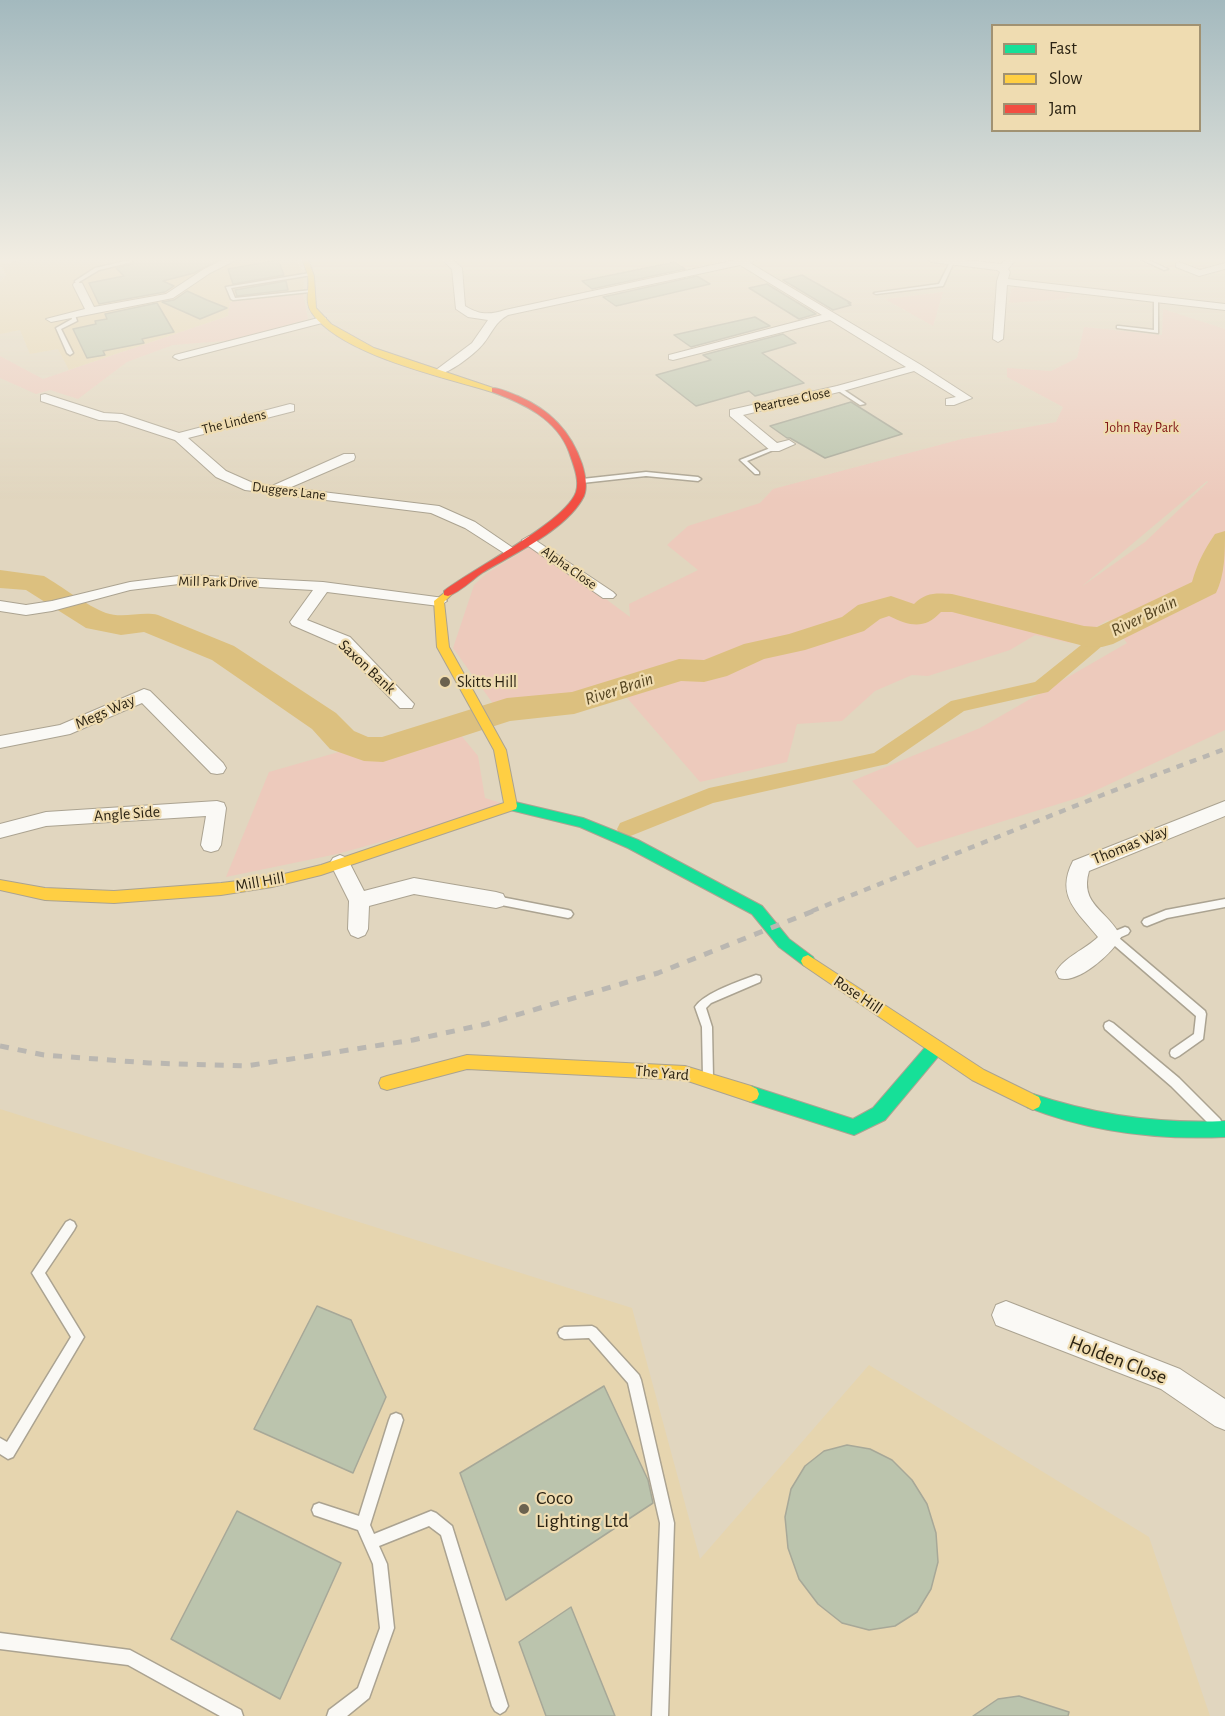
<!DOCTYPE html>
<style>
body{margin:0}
#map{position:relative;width:1225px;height:1716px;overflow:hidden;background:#e1d6bf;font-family:"Alegreya Sans",sans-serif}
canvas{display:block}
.legend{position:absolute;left:991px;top:24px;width:210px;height:108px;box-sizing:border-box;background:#efdcb1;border:2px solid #a19272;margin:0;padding:8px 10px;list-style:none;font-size:18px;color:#2b2313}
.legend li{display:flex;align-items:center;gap:12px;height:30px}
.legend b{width:30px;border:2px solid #a19272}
</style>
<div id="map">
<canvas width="1225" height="1716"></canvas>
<ul class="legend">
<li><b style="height:8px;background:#16e098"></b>Fast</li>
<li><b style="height:8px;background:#ffcf43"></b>Slow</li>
<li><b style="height:8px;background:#f24e42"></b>Jam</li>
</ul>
</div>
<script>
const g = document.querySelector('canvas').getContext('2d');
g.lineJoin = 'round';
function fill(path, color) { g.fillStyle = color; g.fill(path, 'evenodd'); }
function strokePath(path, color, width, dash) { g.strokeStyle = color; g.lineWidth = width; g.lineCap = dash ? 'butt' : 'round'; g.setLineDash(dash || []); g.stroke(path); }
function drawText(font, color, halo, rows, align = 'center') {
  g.font = font + ' "Alegreya Sans",sans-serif'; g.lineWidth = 4.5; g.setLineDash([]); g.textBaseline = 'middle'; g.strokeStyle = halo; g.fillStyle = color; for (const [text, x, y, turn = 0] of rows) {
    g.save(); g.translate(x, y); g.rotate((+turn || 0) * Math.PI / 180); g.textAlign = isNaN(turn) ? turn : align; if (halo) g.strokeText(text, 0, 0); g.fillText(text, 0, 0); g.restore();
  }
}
fill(new Path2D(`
 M27,259h269l8,17 -1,17 -73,9 -2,14 -159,54 -11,-21 -28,5 -10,-24 -20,4v-52l6,-7 -5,-11z
 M0,1109l632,199 68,251 169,-194 280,172 61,179h-1210z`), '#e6d5af');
fill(new Path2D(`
 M1021,286l53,7 -9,6 -56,4 2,-14z
 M943,292l-10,34 -48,-27z
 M303,293l5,26 -71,21 -64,5 -46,17 -49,37 -28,-9 -14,4 -36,-16v-22l43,23 185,-63 2,-14z
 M1163,309l62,20v401l-141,66 -167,52 -65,-67 128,-53 147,-85 -19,-23 -38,23 -35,-8 -25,15 -82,26 -16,-1 -37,16 -33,30 -45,3 -10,38 -87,20 -85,-98 -16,5 -105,16 -41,-57 21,-63 12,-11 45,-28 32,21 67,50 -1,-13 69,-34 -31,-25 21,-19 72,-23 13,-14 189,-50 94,-17 7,-15 -56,-30v-9l44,3 26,-13 7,-31 78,8zM1208,482l-63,60 -64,45 126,-106z
 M460,734l18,22 7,42 26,8 -174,48 -111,23 43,-105 87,-25 36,10z`), '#edcabc');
fill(new Path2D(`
 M1102,631l6,2 3,4 -3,4 -60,51 -84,19 -77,53 -174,39 -85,34 -8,-2 -3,-6 3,-6 89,-35 165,-35 77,-52 84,-19 61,-49z`), '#dcc07f');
fill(new Path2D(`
 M1225,531c0,21 0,44 -9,62l-103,51 -11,3 -18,-1 -132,-34h-11c-17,18 -31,14 -52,4l-9,3 -16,12 -59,19 -41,9 -37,17 -23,6 -23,-1 -107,33 -64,7 -127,41 -19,-1 -34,-12 -18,-20 -100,-69 -68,-28 -23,3 -35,-7 -60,-38 -26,-2v-18l44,6c17,10 43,30 62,37 17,6 35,-2 52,2l76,31 102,67 18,18 14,6h14l125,-39 65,-6 107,-33 25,1 40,-16 45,-10 53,-17 16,-12 33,-9 23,8c12,-12 22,-11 38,-10l132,32 13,1 95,-45c5,-18 12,-32 23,-48z`), '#dcc07f');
const building = new Path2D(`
 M132,259h88l-26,14 -31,8 11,5 -9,6 -66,12 -10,-21 35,-7 -8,-8 17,-4 1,-2z
 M278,260l6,15 -51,9 -5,-15z
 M675,262l10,7 -93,20 -10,-8z
 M802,275l49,28h-3l3,2 -18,5 -50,-30z
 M697,276l13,8 -94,22 -13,-9z
 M286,281l2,9 -51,6 -2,-6z
 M767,284l49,30 -17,5 -50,-31z
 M187,291l20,9 20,8 -27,11 -38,-17 12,-2z
 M157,303l17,29 -32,7 2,4 -41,8 2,4 -18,3 -14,-29 23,-5 -1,-3 12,-2 -2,-5z
 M755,317l15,9 -79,21 -17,-12z
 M783,334l13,9 -34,10 42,30 -49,13 -6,-5 -53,15 -40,-31 55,-15 -8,-5z
 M851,402l51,32 -77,24 -35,-20h-3l-17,-12z
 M317,1306l34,14 35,77 -33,76 -99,-44z
 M604,1386l44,94 5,23 -147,97 -46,-127z
 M847,1445l23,4 22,11 20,20 15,24 9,29 2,29 -7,27 -14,23 -22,14 -26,4 -27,-7 -24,-19 -19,-25 -11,-31 -3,-31 6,-28 14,-23 19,-15z
 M237,1511l104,52 -61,136 -109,-60z
 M571,1607l44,109h-69l-27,-74z
 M1019,1696l50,16 -1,4h-95l25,-17z`);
fill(building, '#bbc4ad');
strokePath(building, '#a7a898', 1.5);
const lane = new Path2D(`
 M1140,259h6l22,10 -4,1z
 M130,260l2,2 -33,8 -20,12 1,4 -4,-1 -1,-4 20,-13z
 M952,261l2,1 -11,24 -67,8 -2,-1 65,-9 11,-22z
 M310,273l2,2 -81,13 4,10 77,-8 -2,2 -77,8 -2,-1 -5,-12z
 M1156,299l2,1v33l-41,-5v-2h2l35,4v-30z
 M73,314l2,1 2,6 -16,8 12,24 -3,2 -3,-2 -11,-25 16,-9 -1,-4z
 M837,388h4l24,16 -5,1 -23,-15z
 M773,447l5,1 -31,13 12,11v2h-4l-15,-14z
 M646,472l52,5 3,2 -3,2 -52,-5 -64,7 -3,-2 3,-2z
 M496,896l72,14 3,1 2,3 -2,3 -3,1 -72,-14 -3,-1 -2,-3 2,-3z
 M1225,899v8l-58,11 -20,8 -3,-1 -2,-3 2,-3 22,-9z
 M1125,927l3,1 2,3 -2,3 -9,4 86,73 1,3 -3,25 -24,17 -4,2 -4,-2 -1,-3 1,-3 23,-16 2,-18 -88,-76 -2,-3 2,-3z
 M756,975l4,1 1,3 -1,3 -49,21 -5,5 6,19 1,51 -1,3 -4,2 -4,-2 -1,-3 -1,-51 -7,-20c9,-14 45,-26 61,-32z
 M1109,1021l4,2 66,55 41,41 2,4 -2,4 -4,1 -4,-1 -41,-41 -66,-57 -1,-3 1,-3z
 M70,1220l4,2 2,4 -2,4 -29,43 39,64 -71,120 -5,2 -8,-5v-16l7,4 64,-105 -39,-64 34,-51z
 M592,1326l4,2 43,47 2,5 33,143 -6,193h-16l8,-193 -32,-140 -39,-45 -25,1 -4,-2 -2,-4 2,-4 4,-2z
 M396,1413l5,2 2,5 -33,105 4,9 57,-23 5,2 16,13 56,180 -3,5 -5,3 -5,-3 -3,-5 -51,-171 -12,-9 -50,20 8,18 7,64 -25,70 -22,18h-20l2,-6 29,-22 22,-60 -7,-64 -15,-34 -44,-15 -2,-5 2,-5 5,-2 40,13 30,-96 2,-5z
 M0,1633l130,17 111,60 2,6h-23l-92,-51 -128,-16z`);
const street = new Path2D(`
 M225,259h13l-28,14 -37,25 -122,24 -5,-3 39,-10 -12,-24 1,-2h8l12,24 72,-13 38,-25z
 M441,259h11l10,9 3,38c14,9 25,9 40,4l235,-51h19l-9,4 171,102 51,33 -18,7h-8v-6l10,-2 -42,-26 -71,20 -100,24 34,28 12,-3 6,4 -16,7h-8l-41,-35v-6l107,-24 69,-19 -76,-47 -157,40 -4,-1v-4l153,-40 -82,-50 -232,50c-13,7 -16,18 -25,29 -7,9 -36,32 -47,30v-4l36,-27 16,-23 -20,-3 -12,-8 -4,-40z
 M926,259h31l44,5 5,-5h10l-8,10 2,3 -2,7 217,25v6l-218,-25 -4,54 -5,3 -5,-3 4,-58 3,-9 -3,-2 -66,-8z
 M1179,262l21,8 25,-7v6l-26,7 -23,-9v-4z
 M322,317l4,1v4l-147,38 -6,-3 2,-2z
 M45,394l59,19 18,1 57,19 111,-29 4,1v6l-106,27 38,33 27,12 19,3 72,-32h10l1,3 -1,3 -65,28 150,18 36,16 41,28 -2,3h-10l-39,-25 -34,-15 -186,-23 -29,-13 -41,-37 -58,-19 -18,-1 -58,-19v-6z
 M529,536l84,56 3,3 -3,3h-10l-79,-55 -2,-3z
 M187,575l136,7 121,16 3,3 -8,5 -112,-14 -20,28 43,17 64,67 -2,4h-12l-62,-63 -46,-20 -2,-3 23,-32 -126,-7 -57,7 -78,21 -26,4 -26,-4v-10l26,4 26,-4 78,-19z
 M144,689l6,2 73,72 3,5 -3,5 -6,1 -6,-1 -69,-70 -72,31 -70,14v-12l60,-11z
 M217,801l7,2 2,5 -5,37 -3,5 -7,2 -7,-2 -3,-5 5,-29 -160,10 -46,12v-14l46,-12z
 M1225,801v15l-136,55c-10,34 19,39 32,66 -8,16 -44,48 -62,41l-3,-6c8,-15 30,-23 42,-35 -21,-26 -43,-41 -25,-76z
 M340,855l7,3 17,33 50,-13 82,14 7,2 3,6 -3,6 -7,2 -82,-14 -45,12 -1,23 -3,6 -7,3 -7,-3 -3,-6 1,-28 -19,-38 3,-5z
 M1006,1301l174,68 45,30v31l-10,-4 -54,-37 -165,-64 -4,-10 4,-10z`);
const fast = new Path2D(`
 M511,801l72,17 55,22 124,66 27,33 24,18 2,4 -2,4 -5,2 -5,-2 -24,-18 -27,-33 -124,-66 -48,-21 -74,-18 -1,-3z
 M935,1041l6,2 2,5 -2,5 -56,67 -31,15 -103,-33 -6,-3 -2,-5 2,-5 6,-3 102,33 20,-11 56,-65z
 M1033,1094c63,21 125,30 192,27v16c-67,3 -135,-5 -198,-30l-2,-5 2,-5z`);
const slow = new Path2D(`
 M302,259h6l6,17 2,32 15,16 43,24 125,42 -7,2c-48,-15 -151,-37 -180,-79 -8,-11 -2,-24 -4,-36 -1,-6 -4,-12 -6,-18z
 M448,590l5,3 -9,9 5,45 57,103 11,56 -1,3 -195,66 -49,12 -51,8 -107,8 -69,-3 -45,-10v-10l45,8 69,3 107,-8 51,-6 49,-12 183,-62 -10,-53 -57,-103 -3,-46z
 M808,955l176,115 55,27 2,5 -2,5 -6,3 -6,-3 -55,-27 -169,-115 -2,-4 2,-4z
 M467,1055l218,11 66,20 6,3 2,5 -2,5 -6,3 -66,-22 -218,-11 -80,21 -6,-2 -2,-5 2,-5 6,-2z`);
const jam = new Path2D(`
 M492,388c9,0 18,5 26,8 32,14 53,35 64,68 3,10 6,22 2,32 -16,33 -71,58 -102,77 -10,7 -22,19 -34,23l-4,-1v-4c28,-22 122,-69 132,-99 4,-12 -3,-28 -7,-40 -12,-33 -46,-49 -77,-60z`);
strokePath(lane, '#aba391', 3);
strokePath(street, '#aba391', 2);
strokePath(fast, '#aba391', 2);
strokePath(slow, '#aba391', 2);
strokePath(jam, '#aba391', 2);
fill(lane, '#faf9f5');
fill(street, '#faf9f5');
fill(fast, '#16e098');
fill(slow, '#ffcf43');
fill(jam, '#f24e42');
strokePath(new Path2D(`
 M812,911l298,-119 115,-43`), '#bab7b1', 4.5, [7, 7]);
strokePath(new Path2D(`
 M0,1046l44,9 105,8 97,3 167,-26 73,-16 172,-51 158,-63`), '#bab7b1', 5, [9, 9]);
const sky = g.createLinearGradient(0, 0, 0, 499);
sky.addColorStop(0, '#a3b9be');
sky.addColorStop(0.52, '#f2ede2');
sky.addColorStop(1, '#f2ede200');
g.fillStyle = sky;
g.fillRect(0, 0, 1225, 499);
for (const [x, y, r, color] of [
 [445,682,6,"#6b624f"],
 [524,1509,6,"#6b624f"]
]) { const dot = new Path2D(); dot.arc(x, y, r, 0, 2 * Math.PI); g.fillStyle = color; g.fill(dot); strokePath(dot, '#efdcb1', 2); }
drawText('14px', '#2b2313', '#efdcb1', [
 ["Peartree Close",792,400,-12],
 ["The Lindens",234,422,-14],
 ["Duggers Lane",289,491,7],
 ["Alpha Close",569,568,35],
 ["Mill Park Drive",218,582,1]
]);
drawText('14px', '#811716', '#efdcb1', [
 ["John Ray Park",1142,428]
]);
drawText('16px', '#2b2313', '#efdcb1', [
 ["Saxon Bank",367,667,43],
 ["Megs Way",105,712,-24],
 ["Angle Side",127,814,-4],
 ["Thomas Way",1130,845,-22],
 ["Mill Hill",260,882,-10],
 ["Rose Hill",858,995,34],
 ["The Yard",662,1073,5]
]);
drawText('16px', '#2b2313', '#efdcb1', [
 ["Skitts Hill",457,682]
], 'left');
drawText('italic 18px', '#564622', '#efdcb1', [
 ["River Brain",1144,616,-26],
 ["River Brain",619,689,-18]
]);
drawText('20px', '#2b2313', '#efdcb1', [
 ["Holden Close",1118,1360,21]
]);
drawText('20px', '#2b2313', '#efdcb1', [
 ["Coco",536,1498],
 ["Lighting Ltd",536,1521]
], 'left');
</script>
